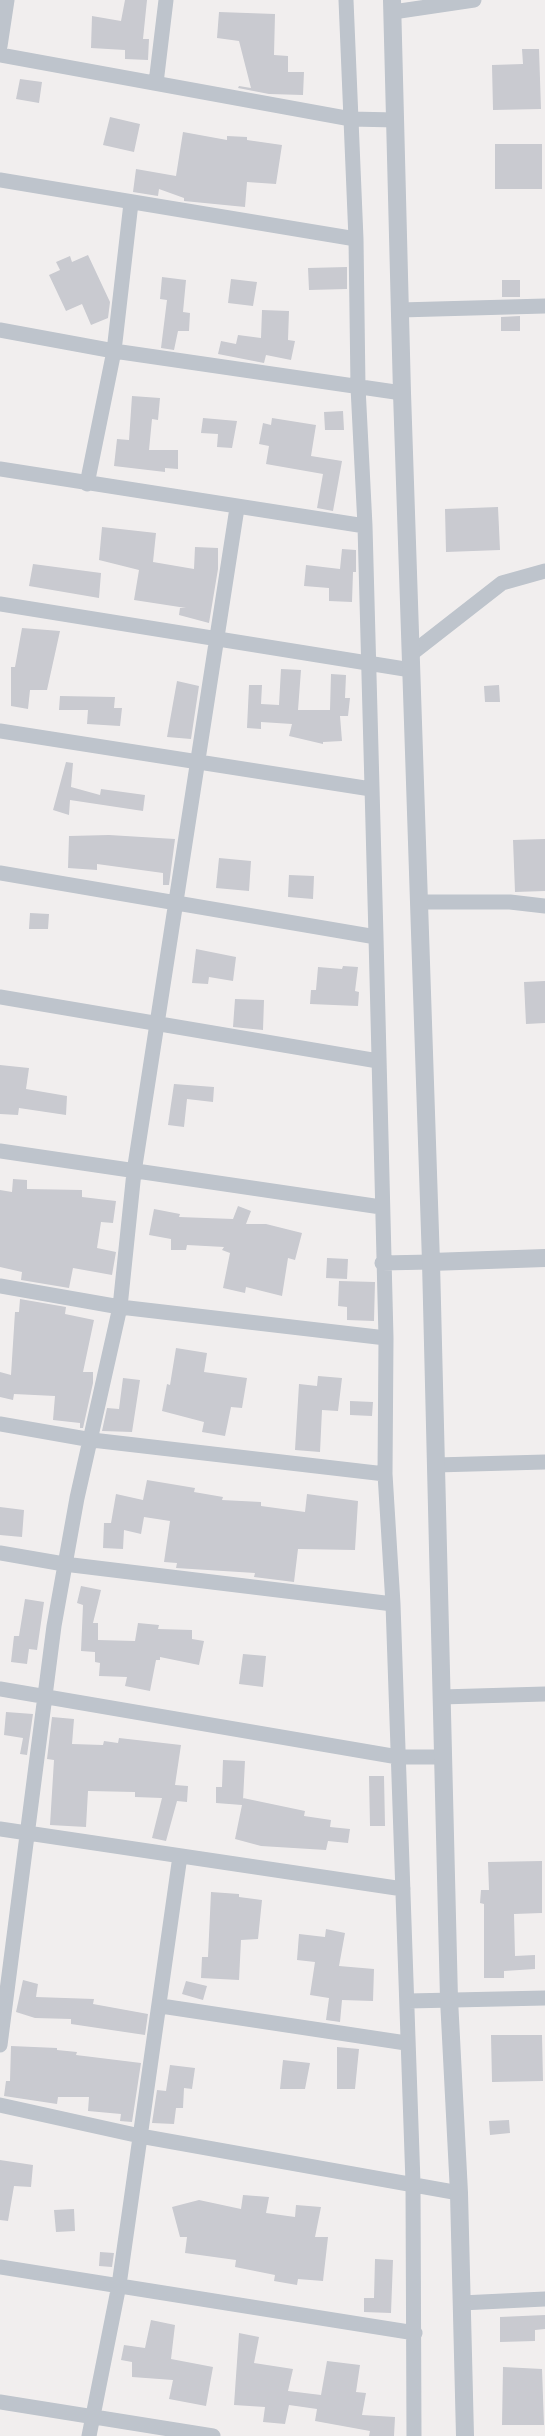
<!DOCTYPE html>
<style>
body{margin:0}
canvas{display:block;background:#f1eeee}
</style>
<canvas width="545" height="2436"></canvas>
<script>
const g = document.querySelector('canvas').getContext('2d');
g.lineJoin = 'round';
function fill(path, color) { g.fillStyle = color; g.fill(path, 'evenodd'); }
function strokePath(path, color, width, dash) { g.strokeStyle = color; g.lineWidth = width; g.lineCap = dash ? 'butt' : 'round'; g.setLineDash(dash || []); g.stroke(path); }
fill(new Path2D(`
 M125,0h22l-4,39h6l-1,21 -23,-1v-9l-34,-2 1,-32 29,5z
 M219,12l56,2 -1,41 14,1v16h16l-1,23 -34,-1 -31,-6 1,-2 12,2 -12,-47 -22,-3z
 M522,49h17l2,60 -48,1 -1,-45 31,-1z
 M20,79l22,3 -3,21 -23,-4z
 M110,117l30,7 -6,28 -31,-7z
 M183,132l44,8v-4l20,1v3l35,5 -6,39 -29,-2 -2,25 -61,-6v-3l-25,-9 -1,7 -25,-4 3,-23 40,7z
 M495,144h47v45h-47z
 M88,255l22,47 -2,16 -17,7 -9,-21 -16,7 -17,-36 11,-5 -4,-8 14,-6 2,6z
 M347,267v22l-38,1 -1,-22z
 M162,277l24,3 -3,32 7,1 -1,18h-11l-4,19 -13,-2 6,-48 -7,-1z
 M231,279l26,3 -4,24 -25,-3z
 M502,280h18v17h-18z
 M262,310l27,1 -1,29 7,1 -4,19 -25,-5 -2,8 -46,-9 3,-13 15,3 2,-9 23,3z
 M520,316v15h-19v-14z
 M132,396l28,2 -2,22 -6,-1 -3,31h29v19l-13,-1v4l-51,-6 3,-27 12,1z
 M343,411l1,19h-19l-1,-18z
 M203,418l34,3 -5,27 -15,-1 1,-13 -17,-1z
 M272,418l44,7 -5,31 31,5 -9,50 -16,-3 6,-34 -57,-10 3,-18 -10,-2 4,-21 8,2z
 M498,507l2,43 -54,2 -1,-43z
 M102,527l54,6 -3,29 41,7 1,-22 23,1v21l-9,54 -30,-8 1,-7h6l-52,-8 5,-30 -40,-10z
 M342,549l14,1v22h-3l-1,30 -23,-1v-13l-25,-2 2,-21 34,4z
 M33,564l68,9 -2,25 -70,-12z
 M22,628l38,3 -13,59h-17l-2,19 -17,-3v-39h4z
 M281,669l20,1 -3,40h32l1,-36 15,1 -1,23h5l-2,18h-8l2,25 -19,1v2l-34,-8 3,-12 -31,-2v7l-14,-1 2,-43h13l-1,19 18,1z
 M177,681l22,5 -8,53 -24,-2z
 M499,685l1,17h-15l-1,-16z
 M60,696l55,1 -1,11h8l-2,18 -33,-2 1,-14h-29z
 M66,762l7,1 -2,24 29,8 1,-6 44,6 -2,16 -73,-11 -1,15 -16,-5z
 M109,835l66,4 -6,46h-6v-12l-66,-9v6l-29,-2 1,-32z
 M545,839v52l-30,1 -2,-52z
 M219,858l32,3 -2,30 -33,-3z
 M289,875l25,1 -1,23 -25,-2z
 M30,913l19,1 -1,15h-19z
 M196,949l40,8 -3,24 -24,-4 -1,7 -16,-1z
 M343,966l15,1 -3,24 4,1 -1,14 -48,-2 1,-14h5l2,-23 24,2z
 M545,981v42l-19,1 -2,-42z
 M235,999l29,1 -1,30 -30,-3z
 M0,1065l29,3 -3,21 41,7 -1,19 -47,-7 -1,7 -18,-1z
 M174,1084l40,3 -1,15 -26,-3 -3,28 -16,-2z
 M13,1179l14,1v9l55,1v7l34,4 -3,22 -12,-1 -4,26 19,4 -4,23 -39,-7 -4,20 -48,-8 1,-8 -22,-5v-77l12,2z
 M238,1206l13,5 -5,13h20l36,9 -7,27 -7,-2 -6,38 -36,-9 -1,6 -22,-5 7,-35 -8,-3 2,-3 -37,-2 -1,5h-15v-11l-22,-4 5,-26 26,5 -1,3 54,2z
 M327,1258l21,1 -1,20 -21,-1z
 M339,1281l36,1 -1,39 -27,-1v-13l-9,-1z
 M20,1299l46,8 -1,7 29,6 -11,52h10v11l-10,45h-3v-5l-27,-3 2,-24 -41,-2 -1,6 -13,-3v-25l11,3 4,-63h4z
 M176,1348l31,5 -3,19 43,6 -5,30 -11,-1 -6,29 -23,-4 2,-10 -42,-11 5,-27 3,1z
 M318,1376l24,2 -4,33 -16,-1 -2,42 -25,-2 4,-66 18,2z
 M123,1378l17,2 -8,52 -30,-1 5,-23 12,1z
 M350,1401l23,1 -1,14 -22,-1z
 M147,1480l48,8 -1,4 29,5 -1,3 39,2v4l44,6 2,-18 51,7 -3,49 -57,-1 -4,33 -40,-5 1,-4 -79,-5 1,-5 -13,-1 6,-41 -26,-4 -3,17 -17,-4 -1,19 -20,-1 1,-25h7l5,-29 27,6z
 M0,1507l24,3 -2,27 -22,-2z
 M81,1586l20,4 -8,33h5v17l37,1 3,-18 21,2 -1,4 34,1v9l12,2 -5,24 -39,-8v3h-4l-6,31 -25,-5 2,-9 -28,-1 1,-13 -5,-1v-10l-14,-1 2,-46 -6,-2z
 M25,1599l19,3 -7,48 -8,-1 -2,15 -16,-2 3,-26h5z
 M243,1654l23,2 -3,31 -24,-3z
 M6,1712l27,2 -6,41 -7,-1 3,-16 -19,-3z
 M52,1717l22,2 -2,25 31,1 1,-4 14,2 1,-5 62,7 -6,40 13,1 -1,16 -10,-1 -11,40 -14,-3 10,-40 -27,-1v-5l-47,-1 -2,36 -36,-2 4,-65 -7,-1z
 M223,1760l22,1 -2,39v-2l62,13 -1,5 27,4 -1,7 20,2 -2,14 -20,-2 -2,9 -65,-4 -26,-7 7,-34 -26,-2v-16h6z
 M369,1776h15l1,50h-15z
 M542,1861v52l-28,1 1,42 20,-1v14l-31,2v7h-20v-74l-4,-1 1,-13h8l-1,-28z
 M211,1892l28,2v3l23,3 -4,39 -17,1 -2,40 -38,-2 1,-21h6z
 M326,1929l19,4 -6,33 35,3 -1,32 -31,-1 -2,22 -14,-2 3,-22 -19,-3 5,-33 -18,-2 2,-26 26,3z
 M23,1980l15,4 -2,13 58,2 -1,5 55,10 -3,21 -74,-11v-5l-36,-1 -19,-6z
 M186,1981l21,5 -4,14 -21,-6z
 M491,2035h51l1,46 -51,1z
 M11,2046l46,2v2l20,2 -1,3 65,8 -9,59 -12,-1 1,-7 -33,-3 1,-14h-31l-1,7 -53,-8 2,-15h4z
 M337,2047l22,2 -4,40h-18z
 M283,2060l27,3 -5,26h-25z
 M170,2065l25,3 -3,21 -8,-1 -1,20h-7l-2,16 -22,-1 5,-33 9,1z
 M509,2120l1,13 -20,2 -1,-14z
 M0,2160l33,5 -2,22 -17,-1 -6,35 -8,-1z
 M243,2195l26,2 -3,16 29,4 1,-12 25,2 -6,30h13l-5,44 -25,-2 -1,6 -23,-4 1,-6 -40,-8 1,-7 -51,-7 2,-16h-7l-8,-30 27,-7 42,9z
 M74,2209l1,22 -19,1 -2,-22z
 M100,2252l14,1 -2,14 -13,-1z
 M375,2259l18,1 -2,53 -27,-1v-14h10z
 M545,2315v14l-10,1v11l-35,1v-25z
 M151,2320l24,5 -4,34 42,8 -7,39 -37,-7 4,-19 -41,-3v-15l-11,-2 3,-15 21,3z
 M239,2333l20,4 -5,26 39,6 -5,22 33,4 6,-34 33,4 -4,27 10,1 -4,22 33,2 -1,19h-25l1,-5 -55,-10 2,-12 -28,-4 -4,19 -22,-2 2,-15 -31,-2z
 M503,2367l39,2 2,56h-42z`), '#c9cad0');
strokePath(new Path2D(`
 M346,0l10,239 2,148 7,139 11,411 10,401 -1,136 8,130 20,579 1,253
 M393,12l81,-12
 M0,46l7,-46
 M0,55l351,64 45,1
 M156,83l10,-83
 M0,180l356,59
 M400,310l145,-4
 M0,330l114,21 288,42
 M0,469l365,57
 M87,484l27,-133 17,-148
 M0,604l411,66
 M411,654l91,-71 43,-12
 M0,731l371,58
 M0,873l376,64
 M419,902h91l35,4
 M0,997l378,64
 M0,1151l381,56
 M382,1263l49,-1
 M0,1286l120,21 266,31
 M0,1424l92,16 293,34
 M436,1465l109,-3
 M0,1553l64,11 329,40
 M0,1689l398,68h44
 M441,1697l104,-3
 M0,1829l403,60
 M408,2001l137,-3
 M161,2006l245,37
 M0,2045l54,-419 23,-128 43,-191 14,-135 103,-664
 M0,2105l140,31 319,57
 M0,2267l415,66
 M461,2303l84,-4
 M0,2402l213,34
 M89,2436l30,-151 61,-429`), '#bec4cc', 15);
strokePath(new Path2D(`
 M392,0l10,393 29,869 18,737 10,194 6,243
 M431,1262l114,-4`), '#bec4cc', 18);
</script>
